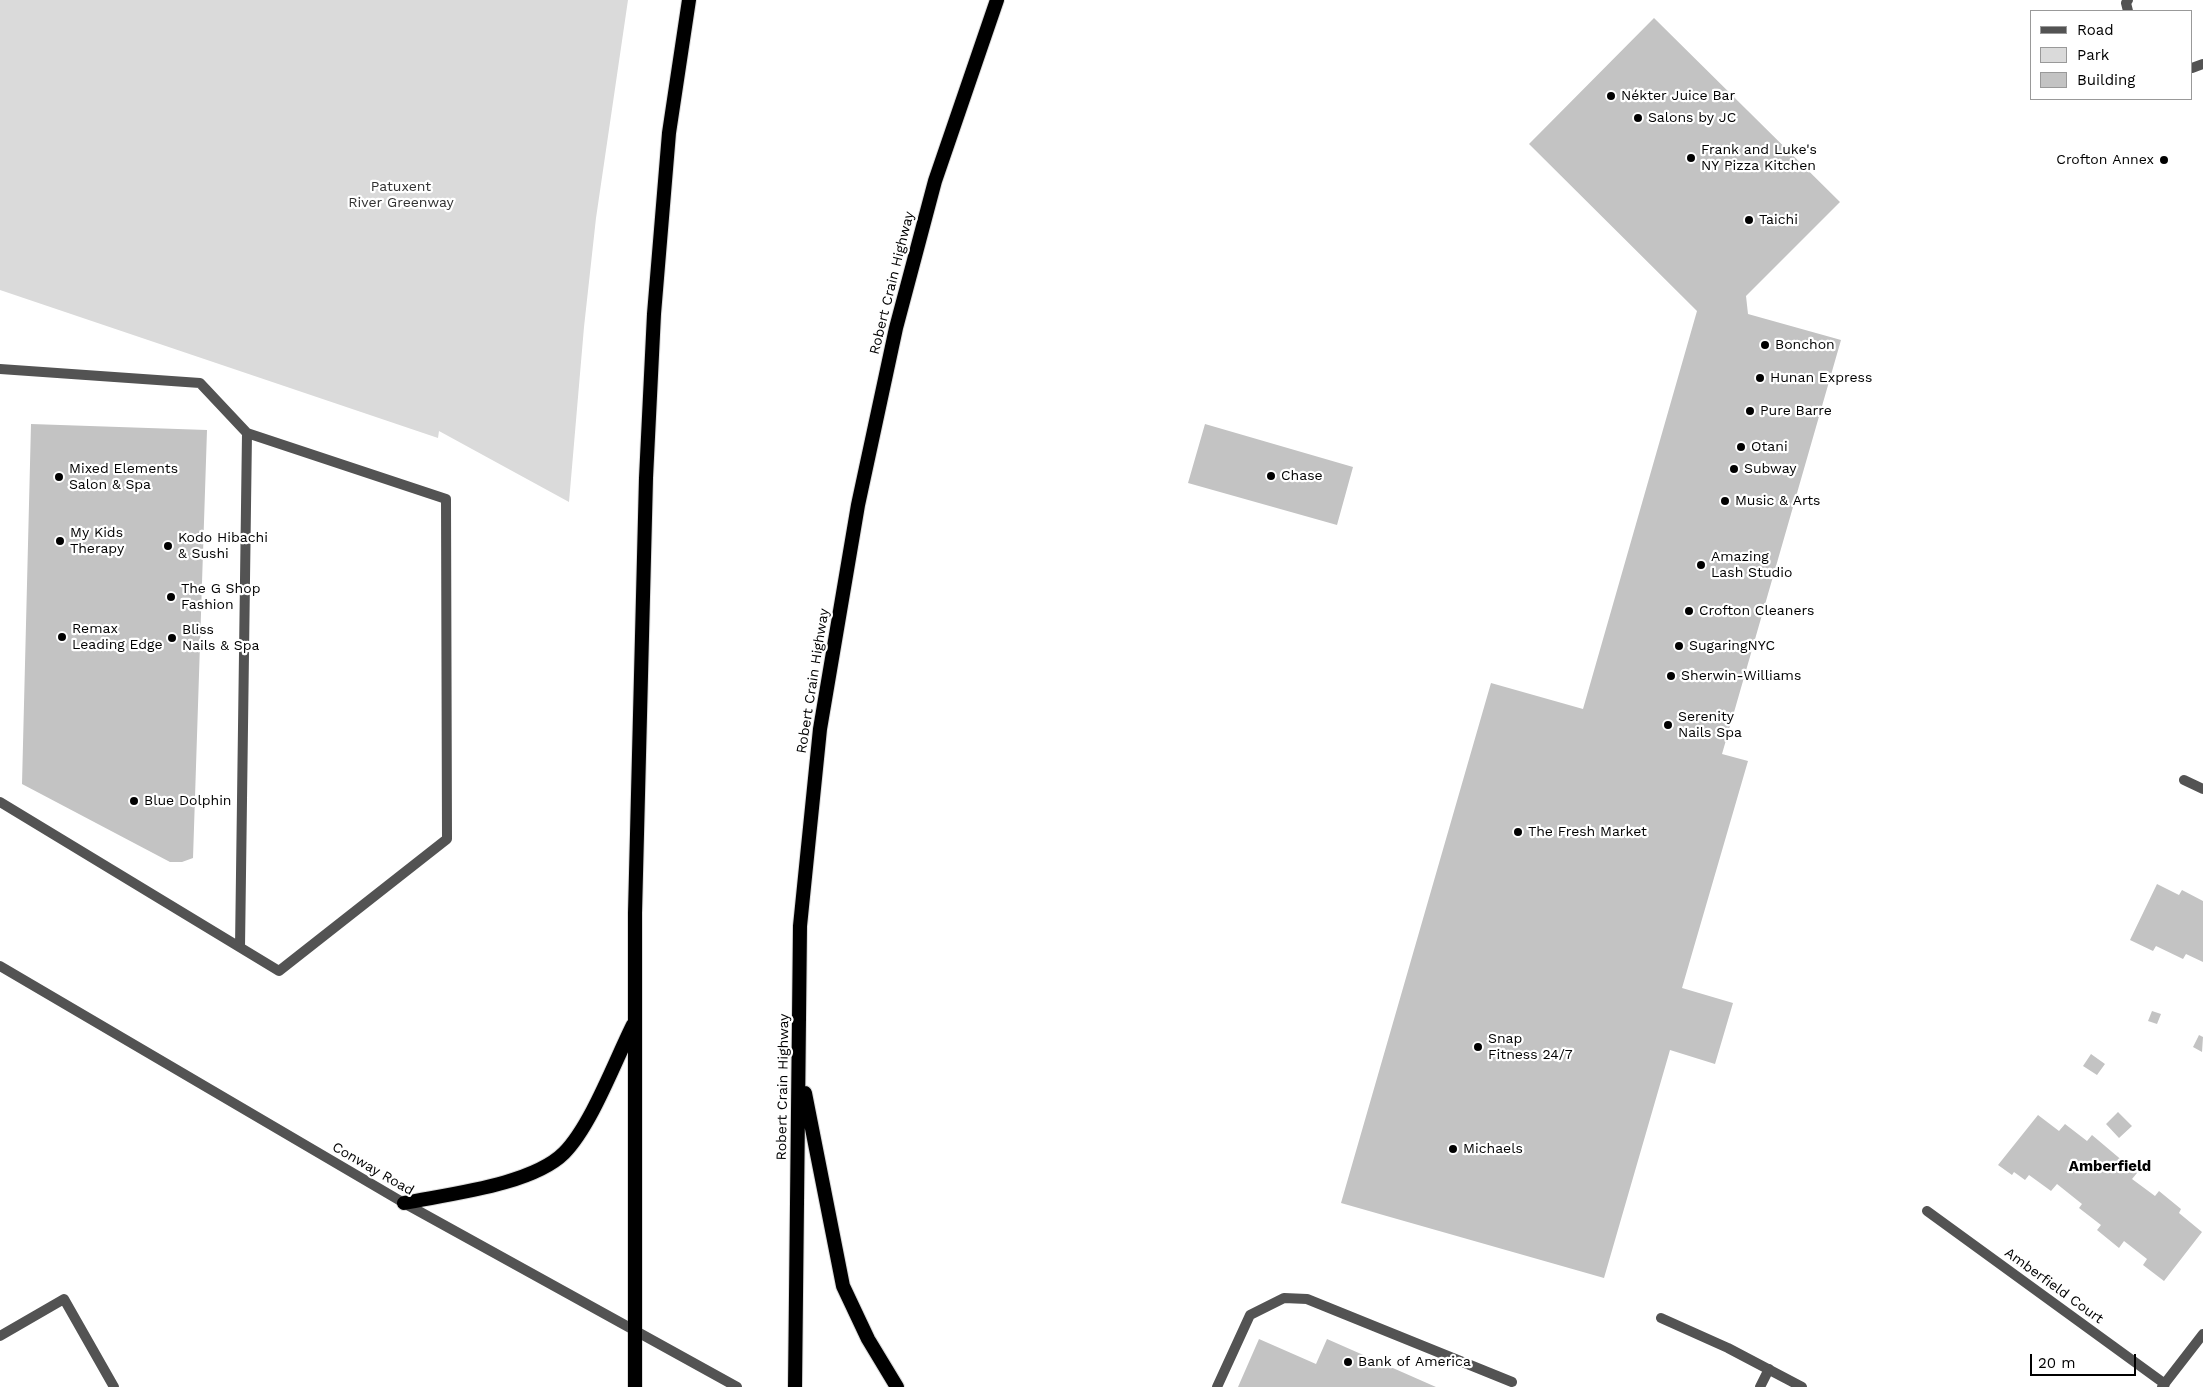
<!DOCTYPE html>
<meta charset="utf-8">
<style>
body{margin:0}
#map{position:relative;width:2203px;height:1387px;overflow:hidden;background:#fff;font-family:"Work Sans",sans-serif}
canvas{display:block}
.legend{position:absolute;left:2030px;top:10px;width:162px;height:90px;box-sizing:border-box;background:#fff;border:1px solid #999;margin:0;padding:6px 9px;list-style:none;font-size:15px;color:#000}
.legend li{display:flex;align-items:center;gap:10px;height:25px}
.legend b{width:25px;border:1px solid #999}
.scale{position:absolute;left:2030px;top:1354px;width:106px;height:22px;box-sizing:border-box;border:2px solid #000;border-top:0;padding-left:6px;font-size:15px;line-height:18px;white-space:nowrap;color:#000;-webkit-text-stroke:4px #fff;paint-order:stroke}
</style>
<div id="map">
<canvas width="2203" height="1387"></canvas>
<ul class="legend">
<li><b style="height:6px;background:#535353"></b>Road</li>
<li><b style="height:14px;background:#dadada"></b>Park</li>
<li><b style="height:14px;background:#c3c3c3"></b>Building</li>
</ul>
<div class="scale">20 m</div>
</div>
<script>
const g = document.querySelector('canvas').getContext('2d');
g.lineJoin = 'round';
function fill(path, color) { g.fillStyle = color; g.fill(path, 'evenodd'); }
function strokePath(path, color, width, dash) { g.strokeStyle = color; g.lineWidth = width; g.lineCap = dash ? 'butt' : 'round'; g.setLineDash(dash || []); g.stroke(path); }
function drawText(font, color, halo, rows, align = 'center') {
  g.font = font + ' "Work Sans",sans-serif'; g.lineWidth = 4.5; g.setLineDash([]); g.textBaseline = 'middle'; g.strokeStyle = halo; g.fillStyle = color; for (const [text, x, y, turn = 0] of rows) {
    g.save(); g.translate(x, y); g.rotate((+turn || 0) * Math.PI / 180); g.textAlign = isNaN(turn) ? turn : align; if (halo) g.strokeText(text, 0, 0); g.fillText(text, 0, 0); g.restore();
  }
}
fill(new Path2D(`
 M0,0h628l-32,218 -12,109 -15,175 -130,-71 -1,7 -438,-148z`), '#dadada');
fill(new Path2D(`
 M1654,18l186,184 -94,94 2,18 93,26 -119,414 26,7 -66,227 51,15 -18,61 -45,-14 -66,228 -263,-75 150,-520 92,26 114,-398 -168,-167z
 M31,424l176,6 -14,428 -11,4h-12l-148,-78z
 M1205,424l148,43 -16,58 -149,-42z
 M2157,884l22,11 3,-5 21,11v61l-17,-8 -3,5 -27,-13 -3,5 -23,-11z
 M2152,1011l9,3 -4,10 -9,-3z
 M2199,1035l4,2 -1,15 -9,-5z
 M2091,1054l14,10 -8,11 -14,-9z
 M2118,1112l14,14 -13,12 -13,-14z
 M2038,1115l21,16 6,-7 22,17 5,-6 45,38 -5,6 23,17 4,-5 22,18 -2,4 23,19 -38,49 -21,-16 4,-6 -23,-18 -5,7 -22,-18 4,-5 -22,-17 3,-4 -25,-20 -6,7 -22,-16 -4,5 -11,-8 -2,3 -14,-10z
 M1259,1339l57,25 11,-25 109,48h-198z`), '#c3c3c3');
const trunk = new Path2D(`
 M805,1093l38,193 25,53 29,48
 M404,1203c44,-9 128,-18 160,-50 27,-27 51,-92 69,-128
 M635,1387v-474l11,-435 8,-164 15,-181 20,-133
 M795,1387l5,-461 20,-197 38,-224 38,-177 39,-147 62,-181`);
strokePath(trunk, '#dbdbdb', 16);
strokePath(new Path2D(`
 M2128,11l-2,-8 2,-3
 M2192,68l11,-4
 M0,369l200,14 47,50 199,66 1,340 -168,132 -279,-169
 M240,947l7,-514
 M0,1336l64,-37 50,88
 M1217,1387l33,-72 34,-17 23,1 205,83
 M1760,1387l9,-18`), '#535353', 10);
strokePath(new Path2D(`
 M2184,780l19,9
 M1927,1211l238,173
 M1661,1318l67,30 74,39
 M2162,1387l41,-53`), '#535353', 10);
strokePath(new Path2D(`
 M0,966l404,237 333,184`), '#535353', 10);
strokePath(trunk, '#000', 14);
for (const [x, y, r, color] of [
 [1611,96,5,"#000"],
 [1638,118,5,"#000"],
 [1691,158,5,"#000"],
 [2164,160,5,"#000"],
 [1749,220,5,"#000"],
 [1765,345,5,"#000"],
 [1760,378,5,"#000"],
 [1750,411,5,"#000"],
 [1741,447,5,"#000"],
 [1734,469,5,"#000"],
 [1271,476,5,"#000"],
 [59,477,5,"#000"],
 [1725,501,5,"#000"],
 [60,541,5,"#000"],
 [168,546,5,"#000"],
 [1701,565,5,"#000"],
 [171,597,5,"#000"],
 [1689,611,5,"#000"],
 [62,637,5,"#000"],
 [172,638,5,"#000"],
 [1679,646,5,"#000"],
 [1671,676,5,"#000"],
 [1668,725,5,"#000"],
 [134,801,5,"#000"],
 [1518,832,5,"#000"],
 [1478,1047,5,"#000"],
 [1453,1149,5,"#000"],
 [1348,1362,5,"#000"]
]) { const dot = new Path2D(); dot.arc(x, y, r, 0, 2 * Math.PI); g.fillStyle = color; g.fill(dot); strokePath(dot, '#fff', 2); }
drawText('14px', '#000', '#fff', [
 ["Nékter Juice Bar",1621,96],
 ["Salons by JC",1648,118],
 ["Frank and Luke's",1701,150],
 ["NY Pizza Kitchen",1701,166],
 ["Crofton Annex",2154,160,"right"],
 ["Taichi",1759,220],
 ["Bonchon",1775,345],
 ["Hunan Express",1770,378],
 ["Pure Barre",1760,411],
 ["Otani",1751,447],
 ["Mixed Elements",69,469],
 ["Salon & Spa",69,485],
 ["Subway",1744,469],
 ["Chase",1281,476],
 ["Music & Arts",1735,501],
 ["My Kids",70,533],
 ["Therapy",70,549],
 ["Kodo Hibachi",178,538],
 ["& Sushi",178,554],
 ["Amazing",1711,557],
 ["Lash Studio",1711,573],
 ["The G Shop",181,589],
 ["Fashion",181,605],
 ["Crofton Cleaners",1699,611],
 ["Remax",72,629],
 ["Leading Edge",72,645],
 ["Bliss",182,630],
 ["Nails & Spa",182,646],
 ["SugaringNYC",1689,646],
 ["Sherwin-Williams",1681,676],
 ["Serenity",1678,717],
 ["Nails Spa",1678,733],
 ["Blue Dolphin",144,801],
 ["The Fresh Market",1528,832],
 ["Snap",1488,1039],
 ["Fitness 24/7",1488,1055],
 ["Michaels",1463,1149],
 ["Bank of America",1358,1362]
], 'left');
drawText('14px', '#313131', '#fff', [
 ["Patuxent",401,187],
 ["River Greenway",401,203]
]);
drawText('14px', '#000', '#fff', [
 ["Robert Crain Highway",892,283,-76],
 ["Robert Crain Highway",813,681,-81],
 ["Robert Crain Highway",783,1087,-89],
 ["Conway Road",373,1169,30],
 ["Amberfield Court",2054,1286,36]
]);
drawText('bold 15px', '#000', '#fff', [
 ["Amberfield",2110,1167]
]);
</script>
